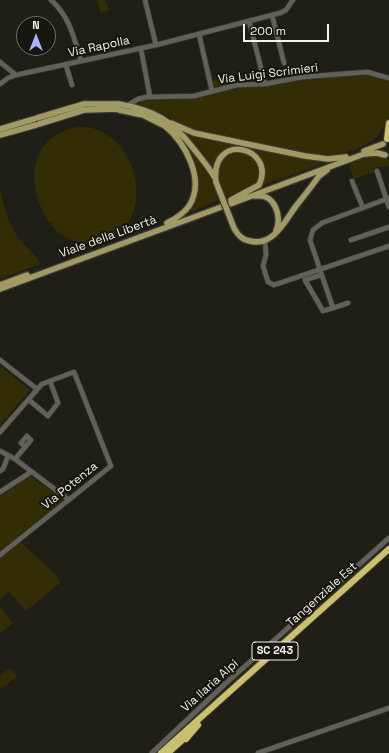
<!DOCTYPE html>
<meta charset="utf-8">
<style>
body{margin:0}
#map{position:relative;width:389px;height:753px;overflow:hidden;background:#1f1f17;font-family:"Space Grotesk",sans-serif}
canvas{display:block}
.north{position:absolute;left:16px;top:16px;width:40px;height:40px;box-sizing:border-box;background:#16150e;border:1px solid #6e6d67;border-radius:50%;rotate:0deg;font-size:11px;font-weight:700;line-height:16px;text-align:center;color:#f3f2ed}
.north::after{content:'';display:block;margin:auto;width:14px;height:18px;background:#acaffb;clip-path:polygon(50% 0,100% 100%,50% 72%,0 100%)}
.scale{position:absolute;left:243px;top:24px;width:86px;height:18px;box-sizing:border-box;border:2px solid #f3f2ed;border-top:0;padding-left:5px;font-size:12px;line-height:14px;white-space:nowrap;color:#f3f2ed;-webkit-text-stroke:3px #16150e;paint-order:stroke}
</style>
<div id="map">
<canvas width="389" height="753"></canvas>
<div class="north">N</div>
<div class="scale">200 m</div>
</div>
<script>
const g = document.querySelector('canvas').getContext('2d');
g.lineJoin = 'round';
function fill(path, color) { g.fillStyle = color; g.fill(path, 'evenodd'); }
function strokePath(path, color, width, dash) { g.strokeStyle = color; g.lineWidth = width; g.lineCap = dash ? 'butt' : 'round'; g.setLineDash(dash || []); g.stroke(path); }
function drawText(font, color, halo, rows, align = 'center') {
  g.font = font + ' "Space Grotesk",sans-serif'; g.lineWidth = 4; g.setLineDash([]); g.textBaseline = 'middle'; g.strokeStyle = halo; g.fillStyle = color; for (const [text, x, y, turn = 0] of rows) {
    g.save(); g.translate(x, y); g.rotate((+turn || 0) * Math.PI / 180); g.textAlign = isNaN(turn) ? turn : align; if (halo) g.strokeText(text, 0, 0); g.fillText(text, 0, 0); g.restore();
  }
}
fill(new Path2D(`
 M97,0h8l4,10 -8,3z
 M360,73l29,7v37l-10,17 -7,7 -18,9 -27,8 -137,-28 -24,-15 -30,-12 1,-2 13,-2 41,-1 50,-12 33,-1 33,-7z
 M227,77l2,8 -15,3 -2,-7z
 M79,127c66,-1 83,115 10,116 -15,0 -29,-7 -38,-18l2,-2 -2,-2 -2,1c-24,-37 -21,-87 30,-95z
 M185,132l5,3 140,26 -70,25c25,-34 -42,-57 -47,-18l-9,-14z
 M182,140c19,17 30,36 39,59l-40,17 7,-6 8,-25z
 M237,152c11,1 25,9 23,22 0,4 -3,8 -4,12l-29,11c-8,-17 -12,-22 -3,-40z
 M381,155l8,5v6l-15,2 1,4 -21,7 -5,-15 14,-7z
 M0,187c3,19 9,38 20,53 6,8 18,16 20,24l-40,15z
 M0,366l30,24 -30,35z
 M30,476l34,24 -64,51v-55z
 M21,542l36,34 3,7 -34,28 -17,-19 -9,7v-40z
 M370,558l2,2c-69,62 -137,123 -206,185l-11,8z
 M0,607l13,16 -13,11z
 M10,668l7,8 -17,14v-14z`), '#322d04');
const minor = new Path2D(`
 M51,0c19,17 23,38 30,61
 M145,0l11,45
 M272,15l12,48
 M249,21l16,63
 M199,34l13,57
 M141,49l9,48
 M0,62l16,13
 M66,65l6,20
 M0,84l8,-6 8,-3 140,-30 124,-32 6,-3 7,-10
 M128,105l10,-6 9,-2 47,-1 43,-11 28,-1 37,-7 65,-5 22,6
 M377,171l12,36
 M352,181l11,27
 M351,240l38,-13
 M265,241l1,14 -3,11 5,16 6,3 115,-39
 M321,275l-16,5 18,31 10,-3 -23,-68 3,-10 9,-7 67,-25
 M333,308l15,-5
 M0,360l37,29
 M29,400l19,16 10,-13 -8,-22
 M0,432l42,-48 32,-12 37,94 -111,89
 M0,451l15,8 54,41
 M15,459l16,-19 -4,-4 -6,7 4,4
 M0,471l3,-2 5,-13
 M0,492l31,-20
 M152,753l73,-69 164,-146
 M258,753l131,-45`);
const major = new Path2D(`
 M119,104c34,6 53,16 74,44 8,10 16,19 22,30
 M119,110l24,5 24,12
 M37,118l47,-14h34
 M171,123l23,10 111,23 23,3 18,-2
 M39,124l45,-14 33,-1
 M164,125c21,17 42,55 25,81 -5,7 -14,13 -22,17
 M0,129l34,-10
 M0,135l36,-10
 M364,151l19,-7
 M216,182c-6,-52 61,-35 43,3l-28,15
 M255,196c20,-3 27,20 21,35
 M230,204l134,-50 13,-1 8,2
 M234,228c4,7 8,12 16,13 23,6 35,-20 46,-35 8,-10 16,-20 23,-30l8,-6
 M0,285l27,-10
 M0,289l224,-83`);
const highway = new Path2D(`
 M387,139l2,-16
 M186,739l12,-14
 M161,753l228,-204
 M168,753l20,-18`);
strokePath(minor, '#3c3b37', 6);
strokePath(major, '#3c3b37', 8);
strokePath(highway, '#3c3b37', 8);
strokePath(minor, '#626159', 4.5);
strokePath(major, '#a19a65', 5.5);
strokePath(highway, '#cbc06d', 6);
const majorBridge = new Path2D(`
 M216,182l18,46`);
strokePath(majorBridge, '#3c3b37', 8, []);
strokePath(majorBridge, '#a19a65', 5.5);
for (const [x, y, w] of [
 [275,651,46]
]) { const box = new Path2D(); box.roundRect(x - w / 2, y - 9, w, 18, 3); g.fillStyle = '#16150e'; g.fill(box); strokePath(box, '#f3f2ed', 1); }
drawText('bold 11px', '#f3f2ed', null, [
 ["SC 243",275,651]
]);
drawText('12px', '#f3f2ed', '#16150e', [
 ["Via Rapolla",99,47,-12],
 ["Via Luigi Scrimieri",268,74,-7],
 ["Viale della Libertà",108,237,-20],
 ["Via Potenza",70,486,-39],
 ["Tangenziale Est",322,595,-42],
 ["Via Ilaria Alpi",210,686,-42]
]);
</script>
